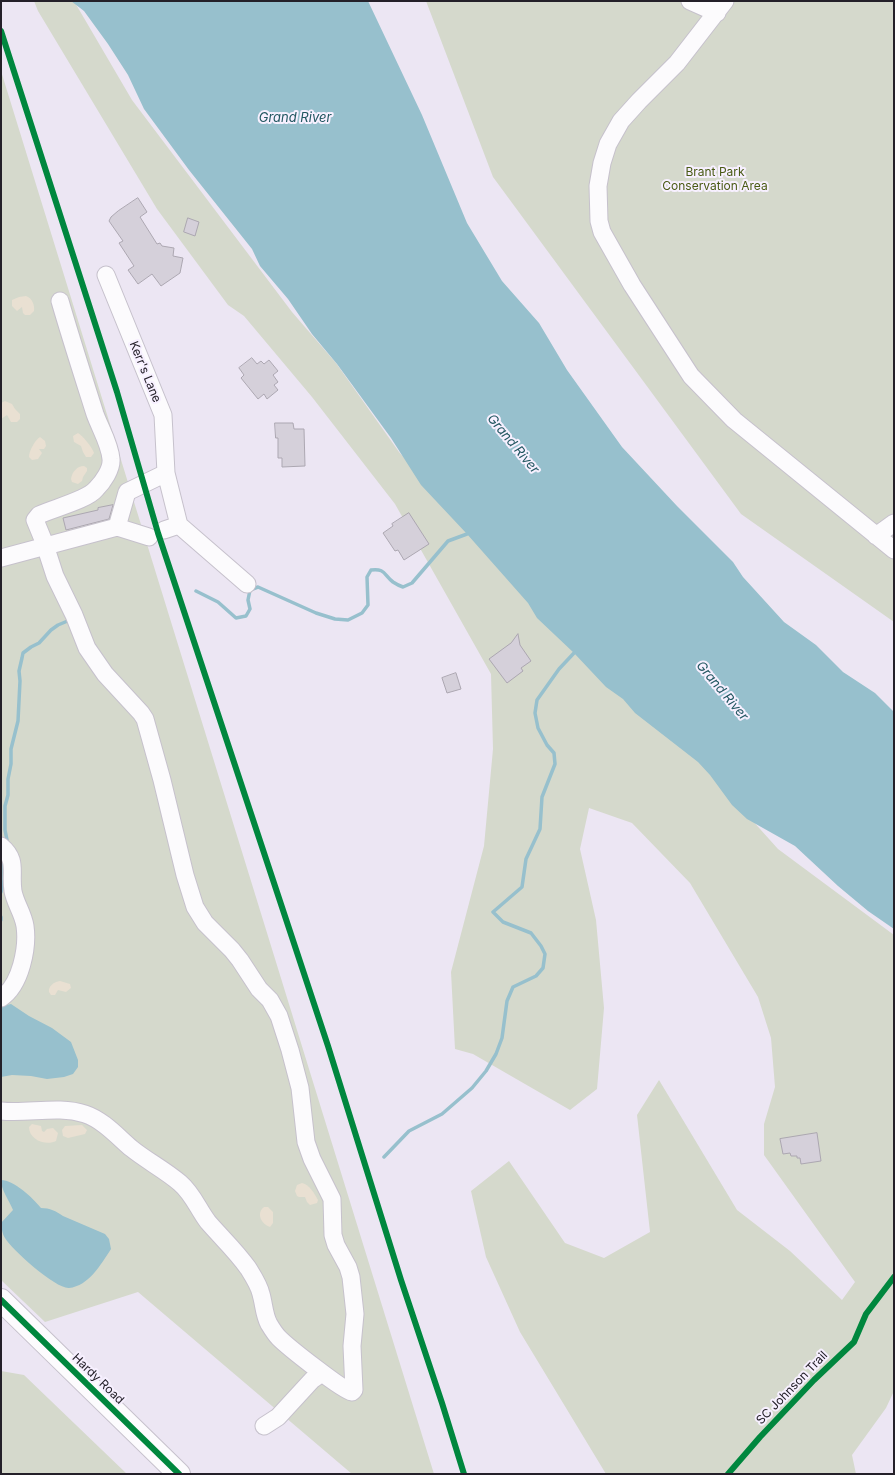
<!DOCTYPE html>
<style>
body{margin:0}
#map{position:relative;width:895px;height:1475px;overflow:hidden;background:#ece6f3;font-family:Inter,sans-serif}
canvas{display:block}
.frame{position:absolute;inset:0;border:2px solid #242029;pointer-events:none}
</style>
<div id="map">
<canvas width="895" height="1475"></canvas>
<div class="frame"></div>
</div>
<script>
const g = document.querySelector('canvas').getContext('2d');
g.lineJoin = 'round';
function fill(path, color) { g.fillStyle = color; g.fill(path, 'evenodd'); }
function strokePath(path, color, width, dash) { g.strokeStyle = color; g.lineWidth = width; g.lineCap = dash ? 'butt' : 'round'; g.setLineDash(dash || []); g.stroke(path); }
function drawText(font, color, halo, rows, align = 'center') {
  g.font = font + ' Inter,sans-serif'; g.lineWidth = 4; g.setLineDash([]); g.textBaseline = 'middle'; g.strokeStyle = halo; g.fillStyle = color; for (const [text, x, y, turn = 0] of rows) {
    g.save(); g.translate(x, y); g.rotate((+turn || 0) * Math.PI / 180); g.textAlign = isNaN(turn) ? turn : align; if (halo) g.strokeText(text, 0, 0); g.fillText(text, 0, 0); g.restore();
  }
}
fill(new Path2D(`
 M34,1h40l58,99 160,212 44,51 63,89 178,202 113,97 88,98 116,86v456l-8,17 -34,47 4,19h-250l-86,-142 -34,-75 -15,-66 38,-30 56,82 39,15 46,-26 -13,-117 22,-35 78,130 53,41 52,49 13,-18 -91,-127v-31l11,-37 -4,-49 -13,-41 -68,-114 -58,-60 -43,-15 -9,41 16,71 8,88 -7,81 -27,21 -97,-56 -18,-5 -4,-77 33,-126 9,-97 -2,-75 -96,-170 -83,-107 -68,-81 -16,-11 -71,-96 -119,-198z
 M426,1h468v621l-153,-108 -248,-337z
 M1,71l433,1403h-82l-214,-182 -93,30 -44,-42z
 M1,1371l23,4 103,99h-126z`), '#d5d9cc');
fill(new Path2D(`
 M26,296c6,2 9,9 8,15l-4,4h-5l-2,-2 -1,-6 -5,4 -5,-5v-6l7,-3z
 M5,401l7,3 3,5 5,5v5l-3,3h-6l-4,-7 -6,4v-16z
 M78,433c5,3 14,14 16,20l-3,4h-5l-3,-5 -2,-6 -7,-4 -1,-6z
 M40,437l5,4 1,5 -2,3h-5l3,4 -4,6 -6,1 -3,-3c0,-6 6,-17 11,-20z
 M84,466l3,2v3l-4,6 -1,4 -4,3 -6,-2 -1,-3c1,-7 6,-13 13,-13z
 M60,981l10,3 1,4 -5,4 -8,-2 -3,5h-4l-2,-3c-1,-6 5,-10 11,-11z
 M32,1124l9,2 1,5 2,1 3,-3 6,-1 5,5 -2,8c-10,5 -27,-1 -27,-14z
 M82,1125l5,5 -2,4 -17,4 -5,-2 -1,-6 3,-4z
 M302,1183c8,2 12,10 16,17l-1,3 -7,2 -3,-3 -2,-5h-6l-2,-1 -2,-5 2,-6z
 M264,1207h4l5,5v11l-3,4c-9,-3 -14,-14 -6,-20z`), '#e9e0d2');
fill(new Path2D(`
 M71,1h297l54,114 45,108 35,58 37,42 28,47 55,77 55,59 56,56 10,15 41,45 32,23 27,27 32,21 19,19v217l-26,-18 -30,-25 -43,-40 -48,-27 -15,-14 -22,-30 -12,-13 -63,-49 -12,-14 -17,-12 -32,-34 -37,-35 -9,-15 -61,-69 -46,-49 -30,-47 -54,-74 -25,-30 -24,-35 -28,-33 -8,-17 -63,-79 -45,-61 -16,-34 -20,-31 -24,-33z
 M11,1004l18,12 23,12 19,14 7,18v7l-5,7 -9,3 -17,2 -16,-3 -19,-1 -11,2v-71z
 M1,1180c13,0 32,18 40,28 9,0 15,3 22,8l42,18 4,5 2,10c-10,15 -22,37 -42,39 -13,1 -57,-38 -64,-50 -3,-5 -3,-9 -4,-15l12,-13c-4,-10 -12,-20 -12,-30z`), '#97c0cd');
strokePath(new Path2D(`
 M196,591l22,11 18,16 10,-2 4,-7 -2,-9 2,-10 8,-3 58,26 19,6 13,1 14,-7 6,-8 -1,-28 4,-7c14,-2 13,5 22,12 3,2 7,4 10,5l9,-4 36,-42 19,-7
 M6,843l1,-3 -2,-10v-24l3,-11v-16l3,-15v-15l7,-28 2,-40 -1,-10 3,-13 1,-5 8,-6 8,-4 12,-13 7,-5 12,-5
 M1,892l3,-12v-17
 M1,917v3
 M384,1157l25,-26 33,-17 30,-26 14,-17 10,-17 6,-16 5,-37 6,-14 23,-11 7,-8 2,-14 -4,-8 -10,-13 -28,-11 -10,-10 29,-25 4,-28 14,-30 2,-32 13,-33 -1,-11 -7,-8 -9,-17 -3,-15 2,-13 22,-31 15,-16`), '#97c0cd', 3.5);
const building = new Path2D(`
 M138,198l9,14 -7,5 17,27 3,-1 2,3 12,2 -1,8 10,2 -3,15 -19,13 -9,-12 -14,10 -10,-14 6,-4 -15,-23 4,-2 -14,-20 2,-4 7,-6z
 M188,218l11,4 -4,14 -11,-4z
 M252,358l5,6 4,-3 3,3 5,-4 9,11 -5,4 5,7 -4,3 4,5 -11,9 -3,-5 -6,5 -17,-21 3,-3 -5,-7z
 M275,423h18l1,6h10l1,37 -23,1v-9h-4v-20h-2z
 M113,505l-4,14 -43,11 -3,-12 35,-8v-2z
 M409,513l20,31 -25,16 -6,-10 -3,1 -12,-18 10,-7 -1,-2z
 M518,634l2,11 11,16 -10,7 2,3 -16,12 -18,-24 22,-16z
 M456,673l5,16 -14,4 -5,-15z
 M817,1133l4,28 -20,3 -1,-6h-3v-2h-6l-1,-3 -7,1 -3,-15z`);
fill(building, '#d5d0da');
strokePath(building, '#aca7b1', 1);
const minor = new Path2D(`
 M690,1l27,12
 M725,1l-48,62 -38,38 -18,20 -13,23 -6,19 -4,23 1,35 3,11 30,53 59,91 43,44 160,130
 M106,275l57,140 3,58 13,52
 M117,527l10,-35 39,-19
 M164,530l15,-5 68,59
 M876,536l18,-13
 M1,558l116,-31 32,10
 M1,846c17,14 9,26 12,45 2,12 10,22 12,35 3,21 -4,59 -24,72
 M1,1111c28,3 57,-6 84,3 18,6 32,22 46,34 16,13 34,22 49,35 13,11 18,26 28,39 13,15 28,29 40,46 5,8 11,17 13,26 3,10 3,21 8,30 3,5 6,10 10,14 9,9 63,52 73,54l2,-2 -2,-44 3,-32 -4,-37 -3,-10 -12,-22 -3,-10 -1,-36 -20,-40 -6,-17 -6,-54 -10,-38 -11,-34 -9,-16 -11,-11 -19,-29 -8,-10 -27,-27 -10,-16 -10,-32 -23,-95 -17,-61 -4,-6 -36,-39 -18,-26 -13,-33 -19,-39 -11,-34 -9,-22 4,-5c15,-7 48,-15 57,-26 7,-7 16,-20 15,-30 -1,-15 -11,-31 -16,-45 -12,-38 -24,-75 -35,-113
 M264,1426l14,-9 34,-37 10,-7`);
const major = new Path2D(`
 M1,1300l178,174`);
strokePath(minor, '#c6c1cc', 19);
strokePath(major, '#c6c1cc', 24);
strokePath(minor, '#fcfbfd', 17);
strokePath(major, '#fcfbfd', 22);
strokePath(new Path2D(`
 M1,31l116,361 41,141 170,513 73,234 41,123 22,71
 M1,1300l178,174
 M728,1474l32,-37 54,-57 40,-38 12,-28 28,-37`), '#00873e', 6);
drawText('12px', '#4a5b15', '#f7f0ff', [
 ["Brant Park",715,172],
 ["Conservation Area",715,186]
]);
drawText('12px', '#242029', '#f7f0ff', [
 ["Kerr's Lane",145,372,68],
 ["Hardy Road",98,1379,44],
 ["SC Johnson Trail",792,1388,-46]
]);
drawText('italic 13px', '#225761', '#f7f0ff', [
 ["Grand River",295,118],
 ["Grand River",513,444,50],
 ["Grand River",722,691,50]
]);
</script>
